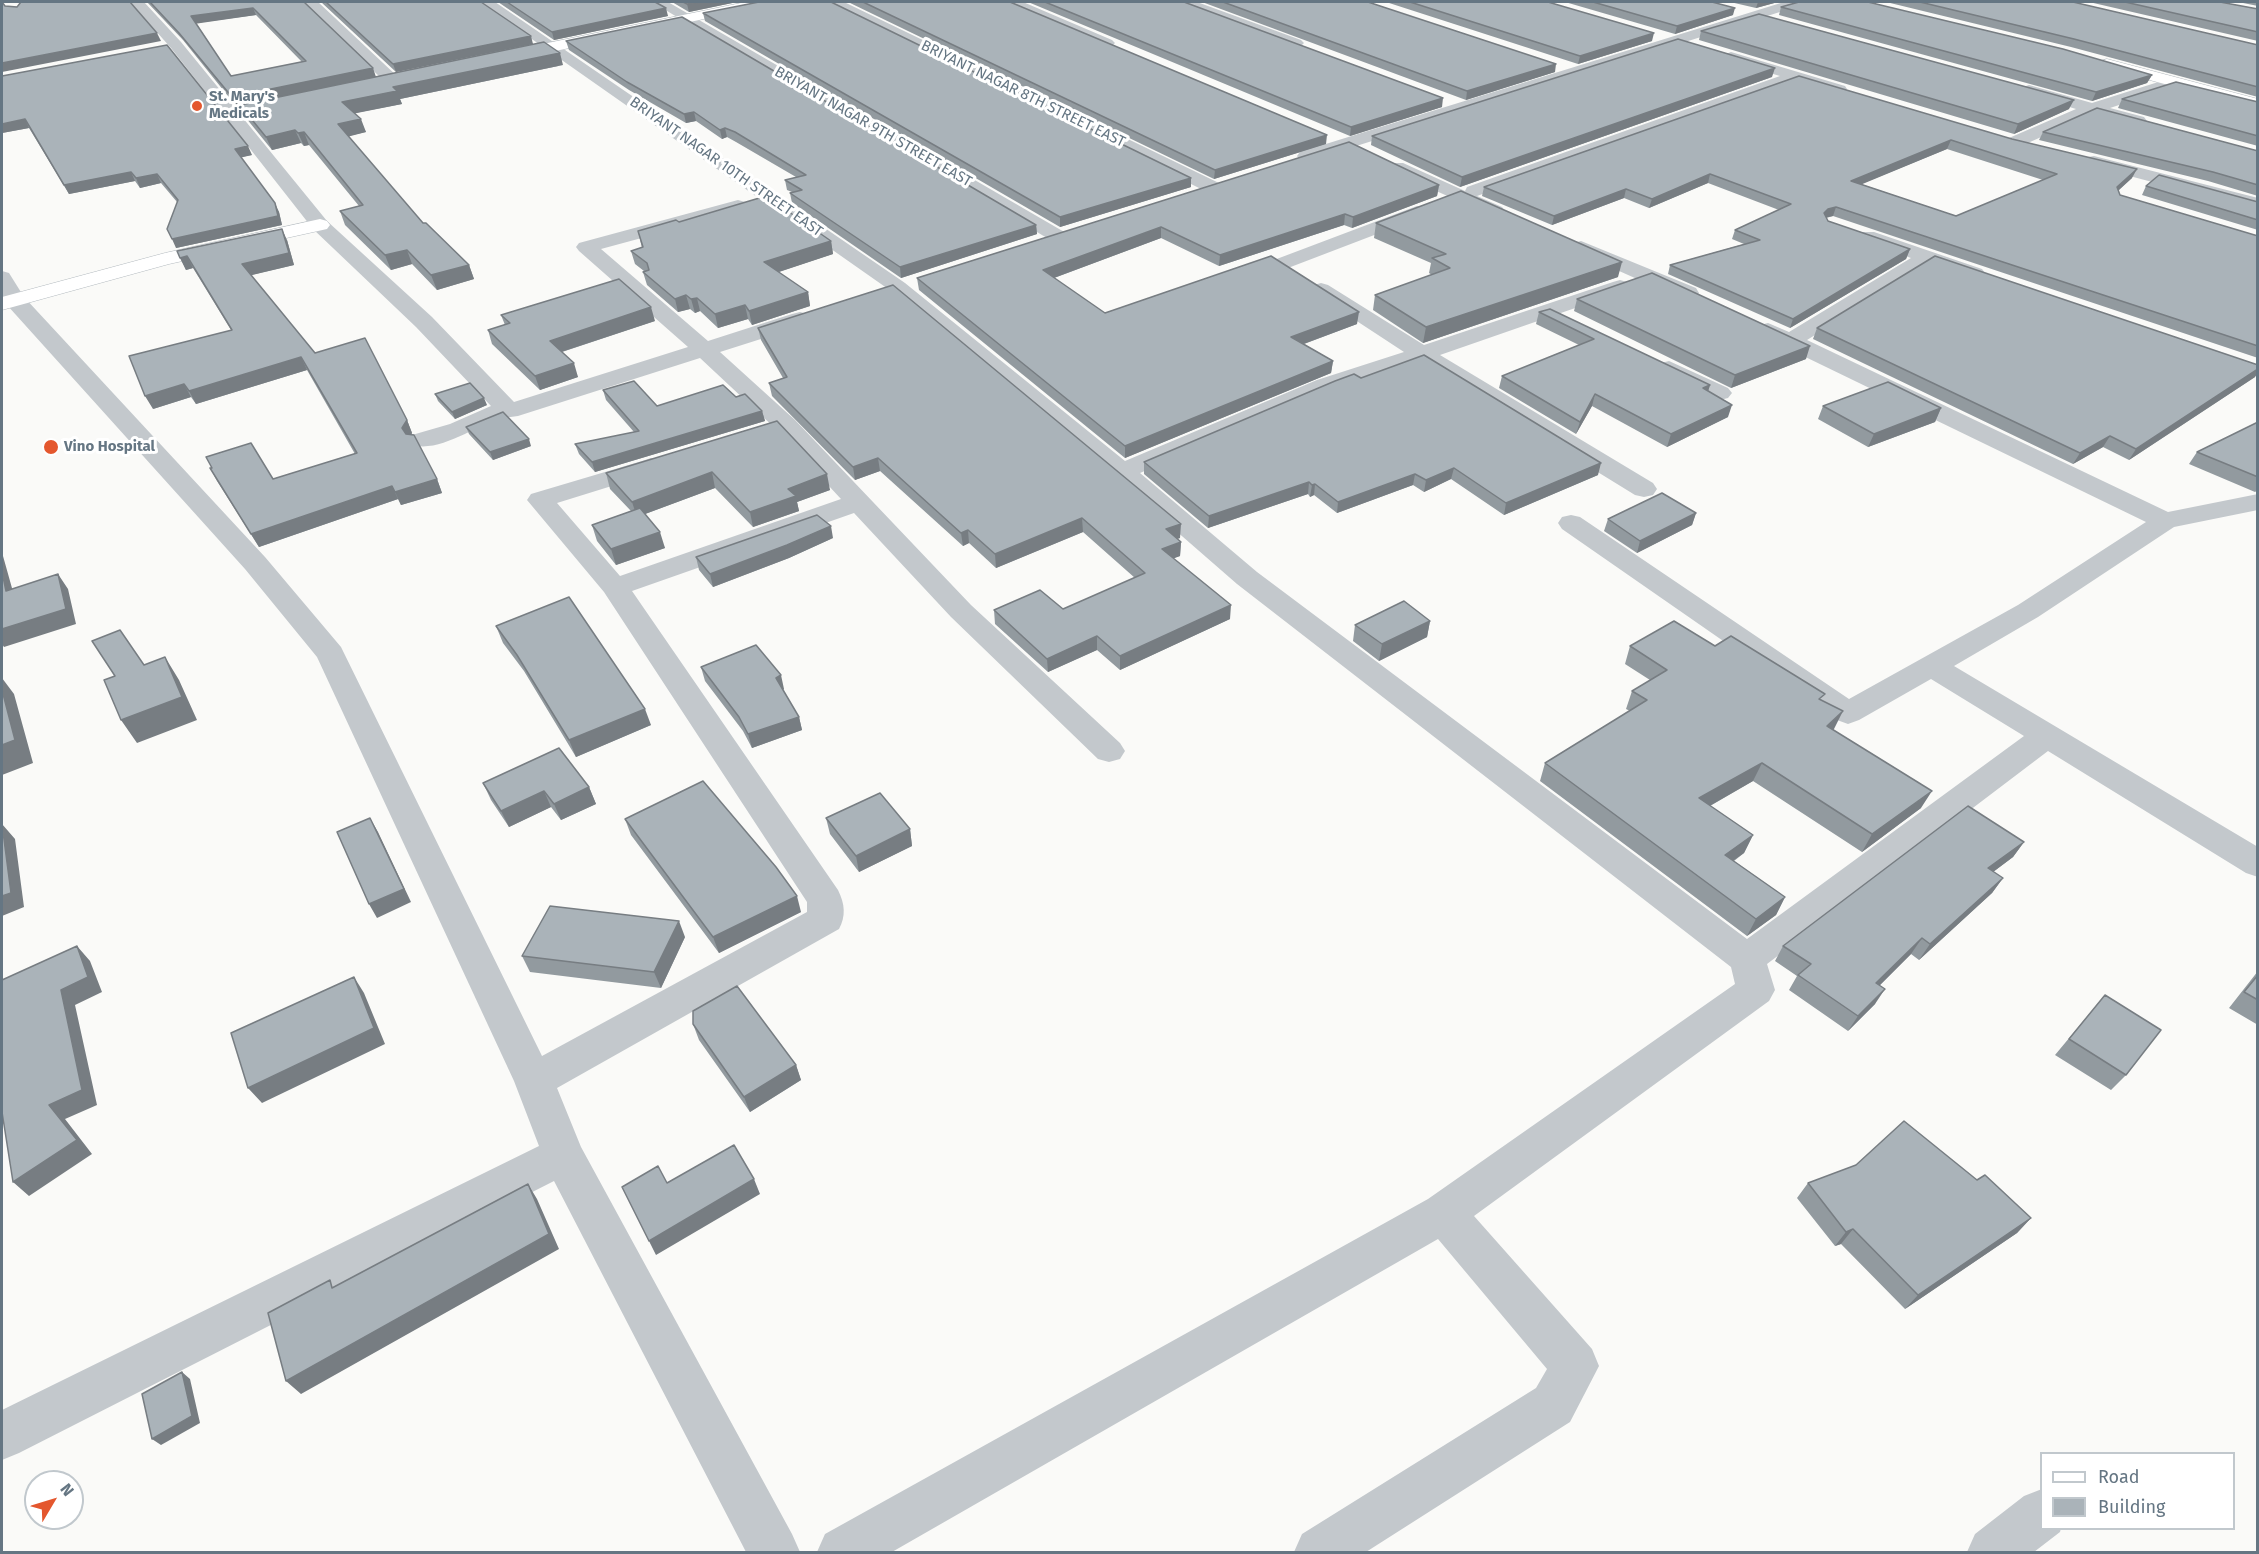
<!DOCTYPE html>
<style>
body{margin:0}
#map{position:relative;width:2259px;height:1554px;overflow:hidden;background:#fafaf8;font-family:"Fira Sans",sans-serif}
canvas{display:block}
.frame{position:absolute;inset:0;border:3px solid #657683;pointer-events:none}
.legend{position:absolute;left:2040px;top:1452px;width:195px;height:78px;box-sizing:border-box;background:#fff;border:2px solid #c1c8cd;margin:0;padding:8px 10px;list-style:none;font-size:18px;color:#657683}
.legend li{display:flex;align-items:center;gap:12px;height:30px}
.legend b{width:30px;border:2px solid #c1c8cd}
.north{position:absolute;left:24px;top:1470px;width:60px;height:60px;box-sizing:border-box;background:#fff;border:2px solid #c1c8cd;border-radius:50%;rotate:52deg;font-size:16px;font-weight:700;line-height:24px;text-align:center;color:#657683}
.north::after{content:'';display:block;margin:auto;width:21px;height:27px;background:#e4572e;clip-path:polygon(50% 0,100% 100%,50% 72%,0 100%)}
</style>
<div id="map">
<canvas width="2259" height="1554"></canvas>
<div class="frame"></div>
<ul class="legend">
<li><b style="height:8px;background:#fff"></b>Road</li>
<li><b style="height:16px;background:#aab3b9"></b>Building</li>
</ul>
<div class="north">N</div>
</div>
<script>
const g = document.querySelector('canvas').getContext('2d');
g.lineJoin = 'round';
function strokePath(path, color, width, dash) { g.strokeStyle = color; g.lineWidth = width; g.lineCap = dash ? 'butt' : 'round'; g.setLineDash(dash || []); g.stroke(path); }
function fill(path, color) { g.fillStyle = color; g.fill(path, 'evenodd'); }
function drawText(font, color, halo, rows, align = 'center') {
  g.font = font + ' "Fira Sans",sans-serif'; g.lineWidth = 6; g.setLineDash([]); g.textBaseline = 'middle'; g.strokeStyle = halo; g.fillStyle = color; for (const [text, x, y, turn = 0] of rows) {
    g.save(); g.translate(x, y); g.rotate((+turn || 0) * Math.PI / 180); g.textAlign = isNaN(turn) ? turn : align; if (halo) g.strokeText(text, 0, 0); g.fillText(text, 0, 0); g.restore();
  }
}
const secondary = new Path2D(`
 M746,2h25l-7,4 -255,55 -8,-5 8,-5z
 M2107,59l151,40v10l-157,-42 -2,-3 2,-3z
 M285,98l8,5 -2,4 -60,12 -8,-5 2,-4z
 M320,219l7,2 3,4 -3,4 -158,35 -167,46v-13l163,-44z`);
strokePath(secondary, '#b3babf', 1);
fill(new Path2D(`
 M130,2h14l37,40 146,179 105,96 82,85 174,-55 -109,-96 -3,-4 3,-4 159,-43 7,2 3,4 -3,4 -144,39 107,92 84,-27 8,-2 8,2 3,5 -3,5 -88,28 75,68 176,185 149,138 5,8 -5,8 -11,3 -11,-3 -147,-142 -97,-104 -222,78 206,299c7,14 8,26 1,39l-282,159 24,59 211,387 8,18h-54l-192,-371 -535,272 -17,7v-50l537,-264 -25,-65 -197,-424 -72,-88 -238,-264 -5,-10v-24l7,2 15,24 241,260 76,90 201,409 265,-144v-10l-203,-310 -77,-92 4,-6 111,-33 9,-3 9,3 4,5 -4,5 -103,32 63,73 221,-77 -64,-69 -77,-72 -182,58c-5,1 -10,1 -14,2 -28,6 -62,35 -92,27l-3,-5 3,-5 38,-11 41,-18 -75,-79 -103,-98 -142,-181z
 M303,2h15l80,75 2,3 -2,3h-12z
 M479,2h16l410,281 220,178 192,-81 87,-28 -90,-59 -4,-4 4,-4 7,-2 7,2 96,60 189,-63 7,-2 7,2 4,4 -4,4 -187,65 213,128 4,6 -4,6 -9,2 -9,-2 -216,-133 -86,28 -193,83 117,99 490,367 277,-203 -93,-57 -72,41 -11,4 -11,-4 -275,-191 -4,-6 4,-6 9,-2 9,2 269,182 169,-94 128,-83 -386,-187 -3,-5 3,-5 8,-2 21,9 122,-74 -51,-18 -3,-4 3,-4h14l108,37 3,4 -3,4 -7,2 -46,-15 -122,76 361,172 90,-18v16l-84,17 -136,90 -84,49 304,181v30l-12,-4 -198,-122 -281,213 8,26 -6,11 -295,215 118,133 7,17 -29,56 -204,130h-72l8,-18 234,-146 11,-19 -109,-130 -546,313h-75l8,-18 603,-335 307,-215 -4,-17 -494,-383 -124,-108 -222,-185z
 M652,2h16l398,231 3,4 -3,4h-14z
 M827,2h17l375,181 2,4 -2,4h-14z
 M1005,2h18l89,38 3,3 -3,3h-10l-95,-41z
 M1178,2h19l104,38 3,3 -3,3h-10l-111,-41z
 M1784,2h20l-2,3 -490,155h-12l-3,-4 3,-4z
 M1731,52l114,34 2,3 -8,5 -43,-13 -319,115 25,11 3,4 -3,4 -7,2 -104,-46 -3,-4 3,-4h12l62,28 2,-4 313,-111 -54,-16 -3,-3 3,-3z
 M2171,78l8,5 -2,3 -67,22 34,9 3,4 -3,4 -6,1 -45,-12 -72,32h-12l-3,-4 3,-4 67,-29 -53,-16 -2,-3 2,-3 6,-2 63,18z
 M2094,156l164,42v12l-170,-45 -3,-4 3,-4z
 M1417,206l7,2 3,4 -3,4 -136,52 -7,2 -7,-2 -3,-4 3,-4z
 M1581,241l115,47 3,5 -3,5 -8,1 -8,-1 -106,-47 -3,-4 3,-4z
 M1669,361l59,27 4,5 -4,5 -8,2 -8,-2 -51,-25 -4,-5 4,-5z
 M2042,1489v39h19l-1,4 -26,20h-67l8,-18 49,-38z`), '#c3c8cc');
fill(secondary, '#fff');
fill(new Path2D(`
 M147,2h157l72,75 -140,29 -53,-66zM256,15l46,47 -71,14 -35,-53z
 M321,2h160l52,42 -137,28z
 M498,2h157l13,14 -114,24z
 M672,2h65l-48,10z
 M848,2h162l316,142 -112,35z
 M1028,2h156l258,105 -92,29z
 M1202,2h166l187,70 -89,28z
 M1386,2h162l104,39 -74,23z
 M1565,2h147l21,13 -58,19z
 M1730,2h48l-22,6z
 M1886,2h187l185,43v52l-187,-50z
 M2089,2h131l38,7v32z
 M2238,2h20v4z
 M1781,7l371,68 -5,8 -55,18 -313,-86z
 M703,13l488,165v9l-131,40 -355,-206z
 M1701,31l368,78 -55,25 -315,-94z
 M566,41l470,184 1,9 -136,44 -109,-75 -2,-10 2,-1 -5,-2 -2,-10 11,-3 -60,-35 -9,-5 -5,2 -26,-18 -10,2 -57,-33 -60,-40z
 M563,65l-163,34 2,5 -47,9 11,19 -18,4 75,87 46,42 5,14 -37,11 -25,-26 -21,6 -46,-45 -5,-14 19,-5 -50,-61 -5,1 -3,-3 -29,7 -26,-32 -6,-13z
 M2,76l250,79 -11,2 38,55 3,13 -106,23 1,-46 -16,-19 -21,5 -5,-7 -66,13 -40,-66 -27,5z
 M1799,76l333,102 -14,13 2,4 138,41v122l-425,-142 -7,2 2,3 82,28 -4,10 -116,69 -122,-54 2,-9 74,-21 -12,-5 3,-9 44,-20 -71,-27 -59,25 -25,-10 -72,27 -70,-29 2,-9zM1947,149l96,31 -87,36 -95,-32z
 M1772,77l-312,110 -89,-42 1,-9z
 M2122,99l136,3v44l-140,-38z
 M2043,132l215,19v45l-50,-15 -169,-41z
 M1349,142l90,43 -2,11 -85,32 -8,-3 -125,41 -58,-28 -107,40 51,35 252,11 -53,20 29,17 -2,12 -206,85 -206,-168 -2,-12z
 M2146,186l112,16v28l-116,-35z
 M679,222l152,19 2,13 -55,18 30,20 2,14 -58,19 -4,-6 -30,9 -18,-17 -5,2 -5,-4 -12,3 -31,-27 -4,-13 1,-1 -9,-7 -4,-13 11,-3 -4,-17z
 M1376,223l242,54 -195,66 -50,-33 2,-15 57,-20 -3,-2 2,-10 -57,-25z
 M287,240l7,25 -43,10 64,78 92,67 5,13 -1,2 26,44 5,14 -41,12 -3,-6 -139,48 -42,-66 -7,-13 63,11 82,-25 -48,-84 -111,34 -5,-7 -38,12 78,-79 -38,-62 -7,2 -9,-19z
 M1577,299l229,60 -75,29 -157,-77z
 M1539,312l171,73 -2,6 20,26 -61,30 -75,-41 -16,28 -77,-46 3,-12 77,-31 -43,-21z
 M501,315l154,6 -93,31 16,25 -38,13 -48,-46 -4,-14 17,-5z
 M758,328l422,210 -3,1 4,3 -1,14 -7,2 57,61 -110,51 -23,-20 -49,22 -53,-48 -1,-14 69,-1 72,-31 -52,-46 -87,36 -27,-25 -6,3 -83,-75 -25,9 -83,-84 -3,-13 14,-5 -22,-38z
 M1817,328l438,49 -126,83 -26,-13 -30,17 -260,-125z
 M1361,378l237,97 -94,40 -53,-36 -27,13 -11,-7 -76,28 -23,-18 -4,2 -2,-3 -100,34 -64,-54v-12z
 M603,390l54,16 105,5 3,10 -170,51 -16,-18 -4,-10 59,-12 -28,-32z
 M435,394l52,11 -32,14 -17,-18z
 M1823,406l118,2 -6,14 -67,25 -50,-28z
 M777,421l53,69 -33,12 2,9 -46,16 -38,-39 -70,26 20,34 -49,17 -19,-24 -5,-16 39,-14 -21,-22 -4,-16z
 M2258,422v68l-3,2 -66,-28 8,-12z
 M466,427l65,19 -38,14 -24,-26z
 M1696,513l-4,12 -55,28 -33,-22 4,-12z
 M833,538l-44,20 -76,29 -14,-17 -3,-13z
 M1430,621l-3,16 -48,24 -26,-20 2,-16z
 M496,626l155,99 -75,32 -52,-86 -21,-28z
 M1630,646h85l107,54 12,29 -1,1 88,78 -59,44 -109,-71 -43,25 43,29 -9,18 -10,8 51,36 -9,18 -29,21 -207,-155 5,-18 85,-52 -4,-2 6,-18 18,-11 -25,-16z
 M701,667l83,22 -1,1 16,27 3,13 -50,18 -9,-17 -38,-50z
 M483,783l106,4 7,17 -35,16 -10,-13 -42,20 -18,-27z
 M826,818l84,11 2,17 -53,26 -29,-38z
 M625,819l176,93 -82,41 -88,-118z
 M2024,842l-11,15 -20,15 10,6 -11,15 -73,67 -8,-6 -31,31 -5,19 -27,27 -59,-41 8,-14 -22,-15 8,-15z
 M685,937l-24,51 -131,-16 -8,-16z
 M2258,971v54l-29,-17z
 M2105,995l21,80 -15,15 -56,-35z
 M693,1024l103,41 5,15 -51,32 -51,-72z
 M1977,1180l54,38 -14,15 -112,76 -64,-65 -6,2 -38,-48 11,-15z`), '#929a9f');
fill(new Path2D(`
 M700,2h37l-48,10 -2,-8z
 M1758,2h20l-22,6z
 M253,8l3,7 -62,9 -3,-8z
 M666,8l2,8 -114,24 -2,-8z
 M1735,8l-2,7 -58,19 2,-8z
 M157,33l4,8 -159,31v1v-10z
 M1654,33l-2,8 -74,23 2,-8z
 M531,36l2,8 -137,28 -3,-8z
 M560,53l3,12 -163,34 2,5 -55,11 -5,-13 51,-15z
 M1556,64l-1,8 -89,28 1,-9z
 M373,68l3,9 -140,29 -4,-9z
 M1775,68l-3,9 -312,110 2,-10z
 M2152,75l-5,8 -55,18 4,-9z
 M1443,98l-1,9 -92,29 1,-9z
 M2074,100l-5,9 -55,25 4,-10z
 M694,112l2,9 -10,2 -2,-9z
 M25,119l4,9 -27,5v-9z
 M361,119l5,13 -23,6 -5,-14z
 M725,128l2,9 -5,2 -2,-9z
 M295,130l6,13 -29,7 -6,-13z
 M304,132l5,13 -5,1 -6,-13z
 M1327,135l-1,9 -112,35 1,-9z
 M1951,140l-4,9 -99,41 3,-9z
 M248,146l4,9 -13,3 -4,-9z
 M2137,169l-5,9 -20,18 5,-9z
 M131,172l4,9 -66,13 -5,-9z
 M157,174l4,9 -21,5 -4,-10z
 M1710,174l-2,9 -59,25 3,-9z
 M1191,178v9l-131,40v-10z
 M1439,185l-2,11 -85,32 1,-11z
 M1626,189l-2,9 -72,27 2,-9z
 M275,203l4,9 3,13 -106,23 -4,-9z
 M1836,207l-3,9 -9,2v-5l4,-4z
 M1345,214l-1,11 -125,41 1,-11z
 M1036,225l1,9 -136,44 -1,-11z
 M1161,227v11l-118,44v-12z
 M282,229l5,11 7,25 -46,11 -6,-12z
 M831,241l2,13 -66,22 -3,-14z
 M1910,249l-4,10 -116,69 3,-9z
 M407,250l5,14 -21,6 -6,-15z
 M187,256l6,12 -7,2 -6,-12z
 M1622,262l-4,15 -195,66 3,-16z
 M469,265l5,14 -37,11 -6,-15z
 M808,292l2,14 -58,19 -3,-14z
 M686,295l4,14 -12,3 -3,-13z
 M697,298l3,13 -5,2 -4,-14z
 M745,305l3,14 -30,9 -3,-14z
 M651,307l4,14 -100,33 -5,-13z
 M1359,312l-2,12 -67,25 1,-12z
 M1810,346l-4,13 -75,29 4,-13z
 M301,357l6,13 -111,34 -7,-13z
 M1333,361l-2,12 -206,85v-12z
 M574,363l4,14 -38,13 -5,-14z
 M2258,369v4l-3,4 -126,83 7,-11z
 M184,384l7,13 -38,12 -8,-13z
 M1710,385l-4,13 -3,-10z
 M1595,394l-3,12 -16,28 4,-12z
 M484,398l3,7 -32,14 -3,-7z
 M1732,405l-4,12 -61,30 4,-13z
 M1941,408l-6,14 -67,25 6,-13z
 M762,411l3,10 -170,51 -3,-10z
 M407,420l5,13 -5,8 -5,-13z
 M2110,436l-7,11 -30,17 7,-11z
 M529,439l2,7 -38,14 -3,-8z
 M878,458l2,13 -25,9 -2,-13z
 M1601,463l-3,12 -94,40 2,-12z
 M1454,468l-3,11 -27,13 2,-12z
 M712,472l3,16 -78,29 -5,-15z
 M827,474l3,16 -33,12 2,9 -46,16 -3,-15 38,-23z
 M1415,474l-2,11 -76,28 1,-11z
 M437,479l5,14 -41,12 -6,-13z
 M1309,482l-1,12 -100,34 1,-12z
 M1315,484l-1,11 -4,2 2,-12z
 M392,486l6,13 -139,48 -8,-13z
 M1696,513l-4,12 -55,28 3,-12z
 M1082,518l1,14 -87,36 -1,-14z
 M1181,524l-1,14 -14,4v-13z
 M831,526l2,12 -44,20 -76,29 -3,-13z
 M968,530l1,13 -6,3 -2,-13z
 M660,532l5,16 -49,17 -5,-16z
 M1181,542l-1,14 -18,7v-14z
 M2,553l1,3 14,50 -11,-15 -4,-19z
 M58,574l10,15 8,35 -72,23 -2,-3v-15z
 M1231,605l-1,14 -110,51v-14z
 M1430,621l-3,16 -48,24 3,-17z
 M1097,636v14l-49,22 -1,-13z
 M165,657l14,23 18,40 -60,23 -16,-23z
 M781,675l3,14 -5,2 -3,-13z
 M2,678l12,16 19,69 -31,12z
 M645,709l6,16 -75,32 -7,-17z
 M1843,711l-9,18 -16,15 9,-18z
 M799,717l3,13 -50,18 -4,-14z
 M1762,763l-9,18 -61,35 7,-18z
 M589,787l7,17 -35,16 -7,-16z
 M544,791l7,16 -42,20 -8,-16z
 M1932,791l-11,17 -59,44 10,-18z
 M370,818l8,14 33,70 -34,16 -8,-14z
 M2,824l13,15 9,68 -22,9z
 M910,829l2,17 -53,26 -3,-16z
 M1753,835l-9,18 -27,19 8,-17z
 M2024,842l-11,15 -36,27 11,-16z
 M2003,878l-11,15 -73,67 11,-16z
 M797,896l4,16 -82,41 -6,-16z
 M1785,897l-9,18 -29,21 9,-17z
 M679,921l6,16 -24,51 -7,-16z
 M1922,938l-11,16 -44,44 9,-15z
 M77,946l13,15 12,31 -27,13 22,100 -32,14 27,35 -63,42 -16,-14 36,-77 12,-115z
 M354,977l10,16 21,51 -123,59 -14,-15z
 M1885,989l-10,15 -27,27 10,-15z
 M796,1065l5,15 -51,32 -6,-15z
 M754,1179l6,15 -104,61 -7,-14z
 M528,1184l9,15 22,50 -258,145 -15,-13z
 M2031,1218l-14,15 -112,76 13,-14z
 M1853,1229l-12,15 -6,2 11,-14z
 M182,1372l8,7 10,44 -39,22 -9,-6z`), '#777d82');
const building = new Path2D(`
 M2,2l3,4 12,1 4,-5h109l27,31 -155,30z
 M150,2h154l69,66 -141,29 -53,-64zM253,8l53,53 -75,15 -40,-60z
 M326,2h155l50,34 -138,28z
 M507,2h148l11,6 -114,24z
 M683,2h17l-13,2z
 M759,2h72l360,176 -131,39 -357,-204z
 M863,2h147l317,133 -112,35z
 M1045,2h139l259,96 -92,29z
 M1223,2h145l188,62 -89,27z
 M1410,2h138l106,31 -74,23z
 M1593,2h119l23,6 -58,18z
 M1799,2h69l195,47 89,26 -56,17 -315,-85z
 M1920,2h153l185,43v42l-184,-48z
 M2125,2h95l38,7v23z
 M1759,14l315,86 -56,24 -317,-93z
 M682,17l354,208 -136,42 -110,-74 12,-3 -17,-10 21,-5 -71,-43 -10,-4 -5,2 -26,-18 -10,2 -57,-32 -61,-41z
 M1678,39l97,29 -313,109 -90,-41z
 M544,42l16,11 -167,34 4,4 -55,11 19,17 -23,5 85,99h3l43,42 -38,10 -24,-25 -22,5 -45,-44 23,-6 -59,-73 -6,1 -3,-3 -29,7 -26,-32z
 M167,45l81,101 -13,3 40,54 3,13 -106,23 -5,-10 11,-29 -21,-26 -21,4 -5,-6 -67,13 -39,-66 -23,5v-48z
 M1799,76l213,63 125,30 -20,18 3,8 138,41v110l-422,-139 -8,2 -4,4 4,8 82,28 -117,70 -123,-54 90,-25 -25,-10 56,-26 -81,-30 -58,25 -26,-10 -72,27 -70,-29zM1951,140l106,34 -101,42 -105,-35z
 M2176,82l82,20v34l-136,-37z
 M2097,108l161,43v34l-45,-13 -170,-40z
 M1349,142l90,43 -86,32 -8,-3 -125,41 -59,-28 -118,43 62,43 166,-57 88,56 -68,25 42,24 -208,85 -208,-168z
 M2159,175l99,27v18l-112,-34z
 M1461,191l161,71 -196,65 -51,-32 75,-27 -18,-10 14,-4 -70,-31z
 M766,196l65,45 -67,21 44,30 -59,19 -4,-6 -30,9 -18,-16 -6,1 -5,-4 -11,4 -32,-27 6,-2 -2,-7 -16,-12 12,-4 -5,-16 38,-11 3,2z
 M282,229l7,24 -47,11 73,89 50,-15 42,82 -5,8 4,6 8,1 23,44 -42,13 -3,-6 -141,48 -41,-66h2l-6,-11 45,-14 22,36 84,-26 -56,-96 -112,34 -5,-7 -39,12 -16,-40 103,-26 -45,-74 -7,2 -3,-7z
 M1935,256l323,109v4l-122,80 -26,-13 -30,17 -263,-125z
 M1652,273l158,73 -75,29 -158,-76z
 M619,279l32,28 -101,34 24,22 -39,13 -47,-46 22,-7 -9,-8z
 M893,285l288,239 -15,5 15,13 -19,7 69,56 -111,51 -23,-20 -50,23 -53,-49 46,-20 23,19 82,-36 -63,-55 -87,36 -27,-24 -7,3 -83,-75 -25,9 -84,-84 18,-6 -29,-49z
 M1550,309l160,76 -7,3 29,17 -61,29 -76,-40 -15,28 -78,-46 92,-37 -55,-27z
 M1424,355l177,108 -95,40 -52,-35 -28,12 -11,-6 -77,28 -23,-18 -3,1 -3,-3 -100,34 -65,-54 191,-81 19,-7 7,4z
 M634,381l23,25 66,-21 13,12 9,-3 17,17 -170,51 -17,-18 64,-13 -36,-41z
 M1888,382l53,26 -67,26 -51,-28z
 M470,383l14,15 -32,14 -17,-18z
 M503,412l26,27 -39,13 -24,-25z
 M777,421l50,53 -39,15 8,7 -46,16 -38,-40 -80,30 -26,-29z
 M2258,422v55l-61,-25z
 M1662,493l34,20 -56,28 -32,-22z
 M640,508l20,24 -49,17 -19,-24z
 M817,515l14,11 -44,19 -77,29 -14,-17z
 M2,572l4,19 52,-17 8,35 -64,20z
 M569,597l76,112 -76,31 -52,-85 -21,-29z
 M1404,601l26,20 -48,23 -27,-19z
 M1674,621l41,25 16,-10 94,58 -6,5 24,12 -16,15 105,65 -60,43 -110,-71 -63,35 54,37 -28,20 60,42 -29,22 -211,-156 102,-63 -15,-9 35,-21 -37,-24z
 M120,630l24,35 21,-8 17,40 -61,23 -17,-40 11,-4 -23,-35z
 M756,645l25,30 -5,3 23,39 -51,17 -9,-17 -38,-50z
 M2,690l13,50 -13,5z
 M559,748l30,39 -35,17 -10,-13 -43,20 -18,-28z
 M703,781l73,86 21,29 -84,41 -88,-118z
 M880,793l30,36 -54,27 -30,-38z
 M1968,806l56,36 -36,26 15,10 -73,66 -8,-6 -46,45 9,6 -27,27 -60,-41 13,-11 -28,-18z
 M370,818l34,71 -35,15 -32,-72z
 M2,824l9,69 -9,3z
 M550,906l129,15 -25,51 -132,-16z
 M77,946l11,31 -27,13 21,100 -33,15 28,35 -64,42 -11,-70v-132z
 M2258,975v25l-14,-8z
 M354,977l20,51 -126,60 -17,-55z
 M737,986l59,79 -52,32 -51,-73v-13z
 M2105,995l56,35 -35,45 -57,-36z
 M1904,1121l73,59 8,-5 46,43 -113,77 -65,-66 -7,3 -38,-49 48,-18z
 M734,1145l20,34 -105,62 -27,-54 36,-21 9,17z
 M528,1184l21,50 -263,147 -18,-68 62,-33 2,8z
 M182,1372l10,44 -40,23 -10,-45z`);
fill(building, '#aab3b9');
strokePath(building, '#777d82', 1.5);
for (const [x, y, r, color] of [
 [197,106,6,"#e4572e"],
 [51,447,8,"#e4572e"]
]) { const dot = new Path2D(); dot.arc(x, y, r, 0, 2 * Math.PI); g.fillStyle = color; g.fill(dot); strokePath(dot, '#fff', 2); }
drawText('15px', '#657683', '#fff', [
 ["BRIYANT NAGAR 8TH STREET EAST",1023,94,26],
 ["BRIYANT NAGAR 9TH STREET EAST",873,127,30],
 ["BRIYANT NAGAR 10TH STREET EAST",726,167,35]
]);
drawText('bold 15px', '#657683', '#fff', [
 ["St. Mary's",209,97],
 ["Medicals",209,114],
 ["Vino Hospital",64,447]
], 'left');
</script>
